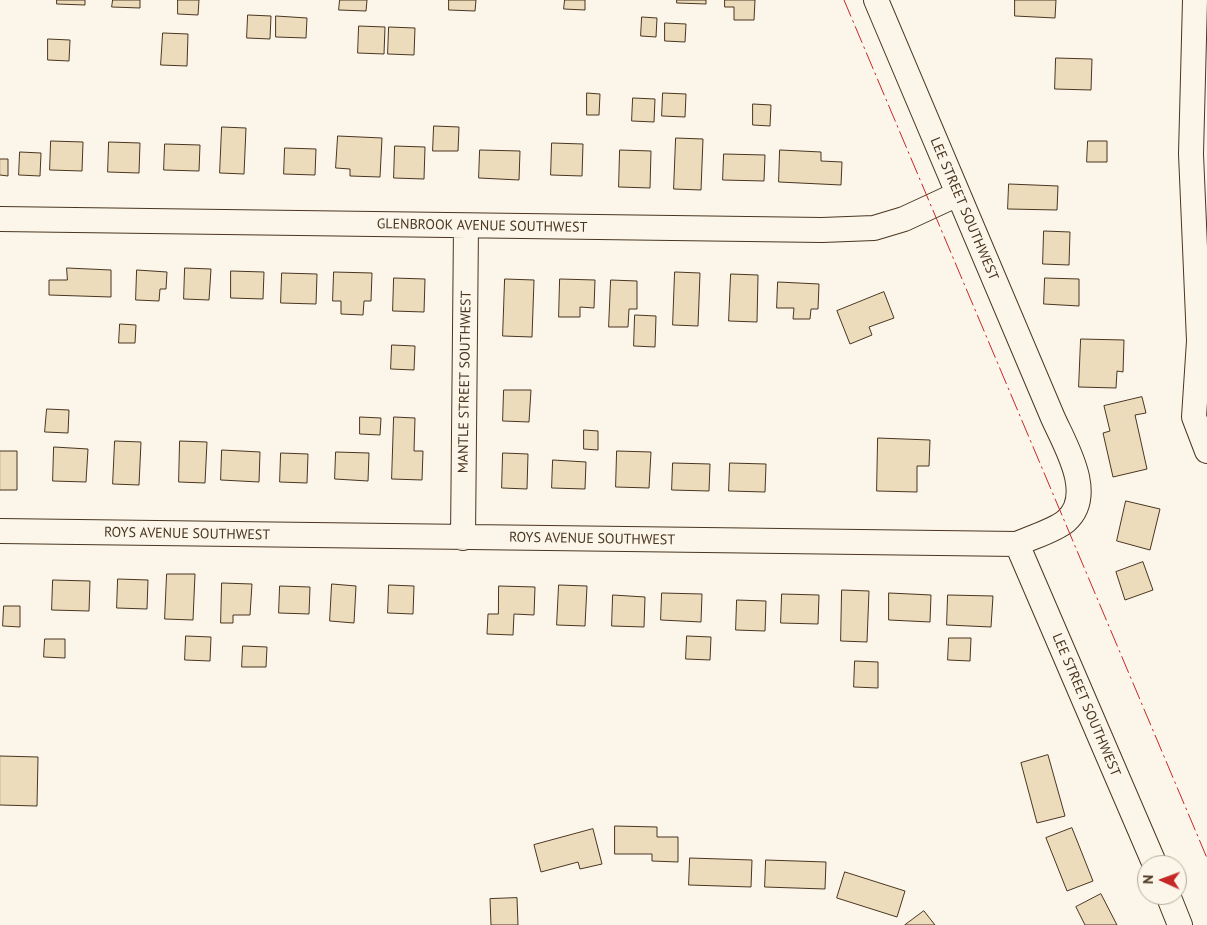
<!DOCTYPE html>
<style>
body{margin:0}
#map{position:relative;width:1207px;height:925px;overflow:hidden;background:#fbf6e9;font-family:"PT Sans",sans-serif}
canvas{display:block}
.north{position:absolute;left:1137px;top:855px;width:50px;height:50px;box-sizing:border-box;background:#fbf6e9;border:1px solid #b4a999;border-radius:50%;rotate:272deg;font-size:14px;font-weight:700;line-height:20px;text-align:center;color:#4a3520}
.north::after{content:'';display:block;margin:auto;width:18px;height:22px;background:#c62828;clip-path:polygon(50% 0,100% 100%,50% 72%,0 100%)}
</style>
<div id="map">
<canvas width="1207" height="925"></canvas>
<div class="north">N</div>
</div>
<script>
const g = document.querySelector('canvas').getContext('2d');
g.lineJoin = 'round';
function fill(path, color) { g.fillStyle = color; g.fill(path, 'evenodd'); }
function strokePath(path, color, width, dash) { g.strokeStyle = color; g.lineWidth = width; g.lineCap = dash ? 'butt' : 'round'; g.setLineDash(dash || []); g.stroke(path); }
function drawText(font, color, halo, rows, align = 'center') {
  g.font = font + ' "PT Sans",sans-serif'; g.lineWidth = 4; g.setLineDash([]); g.textBaseline = 'middle'; g.strokeStyle = halo; g.fillStyle = color; for (const [text, x, y, turn = 0] of rows) {
    g.save(); g.translate(x, y); g.rotate((+turn || 0) * Math.PI / 180); g.textAlign = isNaN(turn) ? turn : align; if (halo) g.strokeText(text, 0, 0); g.fillText(text, 0, 0); g.restore();
  }
}
const building = new Path2D(`
 M57,0h28v5l-28,-1z
 M113,0h27v8l-28,-1z
 M178,0h21l-1,15 -20,-1z
 M340,0h27l-1,11 -27,-1z
 M449,0h27l-1,11 -26,-1z
 M565,0h20v10l-21,-1z
 M677,0h29v4l-29,-1z
 M725,0h30l-1,20h-20v-13h-9z
 M1015,0h41l-1,18 -40,-2z
 M248,15l23,1 -1,23 -23,-1z
 M276,16l31,2 -1,20 -30,-1z
 M642,17l15,1 -1,19 -15,-1z
 M665,23l21,1 -1,18 -20,-1z
 M359,26l26,1 -1,27 -26,-1z
 M389,27l26,1 -1,27 -26,-1z
 M163,33l25,1 -1,32 -26,-1z
 M48,39l22,1 -1,21 -21,-1z
 M1056,58l36,1 -1,31 -36,-1z
 M587,93l13,1 -1,21h-12z
 M663,93l23,1 -1,23 -23,-1z
 M633,98l22,1 -1,23 -22,-1z
 M753,104l18,1 -1,21 -17,-1z
 M434,126l25,1 -1,24h-25z
 M222,127l24,1 -2,46 -24,-1z
 M338,136l44,2 -2,39 -30,-1v-7l-14,-1z
 M676,138l27,1 -2,51 -27,-1z
 M51,141l32,1 -1,29 -32,-1z
 M1088,141h19v21h-20z
 M109,142l31,1 -1,30 -31,-1z
 M552,143l31,1 -1,32 -31,-1z
 M165,144l35,1 -1,26 -35,-1z
 M395,146l30,1 -1,32 -30,-1z
 M285,148l31,1 -1,26 -31,-1z
 M480,150l40,1 -1,29 -40,-2z
 M620,150l31,1 -1,37 -31,-1z
 M780,150l41,2v9l21,1 -1,23 -62,-3z
 M20,152l21,1 -1,23 -21,-1z
 M724,154l41,1 -1,26 -41,-1z
 M0,159h8v17l-8,-1z
 M1009,184l49,2 -1,24 -49,-1z
 M1044,231l26,1 -1,33 -26,-1z
 M67,268l44,2v27l-62,-2v-15h18z
 M185,268l26,1 -2,31 -25,-1z
 M137,270l30,2 -1,17h-6l-1,12 -23,-1z
 M231,271l33,1 -1,27 -32,-1z
 M334,272l38,1 -1,28h-7l-1,14 -22,-1v-13h-8z
 M675,272l25,1 -2,53 -25,-1z
 M282,273l35,1 -1,30 -35,-1z
 M731,274l27,1 -1,47 -28,-1z
 M394,278l31,1 -1,33 -31,-1z
 M1045,278l34,1v27l-35,-2z
 M505,279l29,1 -2,57 -29,-1z
 M560,279l35,1 -1,28 -14,-1v10h-21z
 M611,280l26,1v28h-8l-1,18h-19z
 M778,282l41,2 -1,25h-7l-1,10h-17l1,-11h-17z
 M884,292l10,26 -25,9 3,8 -22,9 -13,-33z
 M635,315l21,1 -1,31 -21,-1z
 M120,324l16,1 -1,18h-16z
 M1081,339l43,1 -1,32 -6,-1 -1,17 -37,-1z
 M392,345l23,1 -1,24 -23,-1z
 M504,390h27l-2,32 -26,-1z
 M1142,397l4,16 -11,2 12,54 -34,8 -10,-44 7,-2 -6,-25z
 M47,409l22,1 -1,23 -23,-1z
 M360,417l21,1 -1,17 -20,-1z
 M394,417l21,1 -1,33h9l-1,29 -30,-1z
 M584,430l14,1v19l-14,-1z
 M878,438l52,2 -1,26h-12v26l-40,-1z
 M115,441l26,1 -2,43 -26,-1z
 M180,441l27,1 -2,41 -26,-1z
 M54,447l34,2 -2,33 -33,-1z
 M222,450l38,2 -1,30 -38,-2z
 M0,451h17v39h-17z
 M617,451l34,1 -2,36 -33,-1z
 M336,452l33,1 -1,28 -33,-2z
 M281,453l27,1 -1,29 -27,-1z
 M503,453l25,1 -1,35 -25,-1z
 M553,460l33,2 -1,27 -33,-1z
 M673,463l37,1 -1,27 -37,-1z
 M730,463l36,1 -1,28 -36,-1z
 M1126,501l34,8 -10,41 -33,-9z
 M1143,562l10,28 -28,10 -9,-28z
 M167,574h28l-2,46 -28,-1z
 M118,579l30,1 -1,29 -30,-1z
 M53,580l37,1 -1,30 -37,-1z
 M222,583l30,1 -2,31h-17v8h-12z
 M332,584l24,2 -2,37 -24,-2z
 M389,585l25,1 -1,28 -25,-1z
 M559,585l28,1 -2,40 -28,-1z
 M280,586l30,1 -1,27 -30,-1z
 M499,586l36,1 -1,28 -20,-1 -1,21 -26,-1 1,-20h10z
 M842,590l27,1 -2,51 -26,-1z
 M662,593l40,1 -1,28 -40,-2z
 M889,593l42,2 -1,27 -41,-2z
 M782,594l37,1 -1,29 -37,-1z
 M613,595l32,2 -1,30 -32,-1z
 M948,595l45,1 -2,31 -44,-2z
 M737,600l29,1 -1,30 -29,-1z
 M4,606h16v21l-17,-1z
 M186,636l25,1 -1,24 -25,-1z
 M687,636l24,1 -1,23 -24,-1z
 M949,638h22l-1,23 -22,-1z
 M45,639h20v19l-21,-1z
 M243,646l24,1 -1,20h-24z
 M855,661l23,1v26l-24,-1z
 M1048,755l17,61 -28,7 -16,-60z
 M0,756l38,1 -1,49 -37,-1z
 M615,826l42,1v10h21v25l-26,-1v-7h-37z
 M1072,828l21,53 -26,10 -21,-53z
 M593,829l9,35 -22,5 -2,-7 -37,10 -7,-27z
 M690,858l62,2 -1,27 -62,-2z
 M766,860l60,2 -1,27 -60,-2z
 M845,872l60,19 -8,26 -60,-19z
 M1101,894l16,31h-32l-9,-18z
 M517,898l1,27h-27l-1,-26z
 M924,911l11,14h-30z`);
fill(building, '#ecdcbc');
strokePath(building, '#4a3520', 1);
const minor = new Path2D(`
 M1195,0l-4,154 8,187 -5,76 13,34
 M0,219l822,11 52,-2 30,-9 54,-25
 M0,531l1017,13c15,-7 37,-13 49,-23 30,-26 -1,-76 -13,-103l-177,-418
 M463,538l3,-312
 M1017,544l138,321
 M1168,895l12,30`);
strokePath(minor, '#4a3520', 26);
strokePath(minor, '#fbf6e9', 24);
strokePath(new Path2D(`
 M844,0l363,858`), '#c62828', 1, [18, 4, 2.5, 4]);
drawText('14px', '#4a3520', '#fbf6e9', [
 ["LEE STREET SOUTHWEST",964,209,67],
 ["GLENBROOK AVENUE SOUTHWEST",482,226,1],
 ["MANTLE STREET SOUTHWEST",465,382,-89],
 ["ROYS AVENUE SOUTHWEST",187,534,1],
 ["ROYS AVENUE SOUTHWEST",592,539,1],
 ["LEE STREET SOUTHWEST",1086,705,67]
]);
</script>
